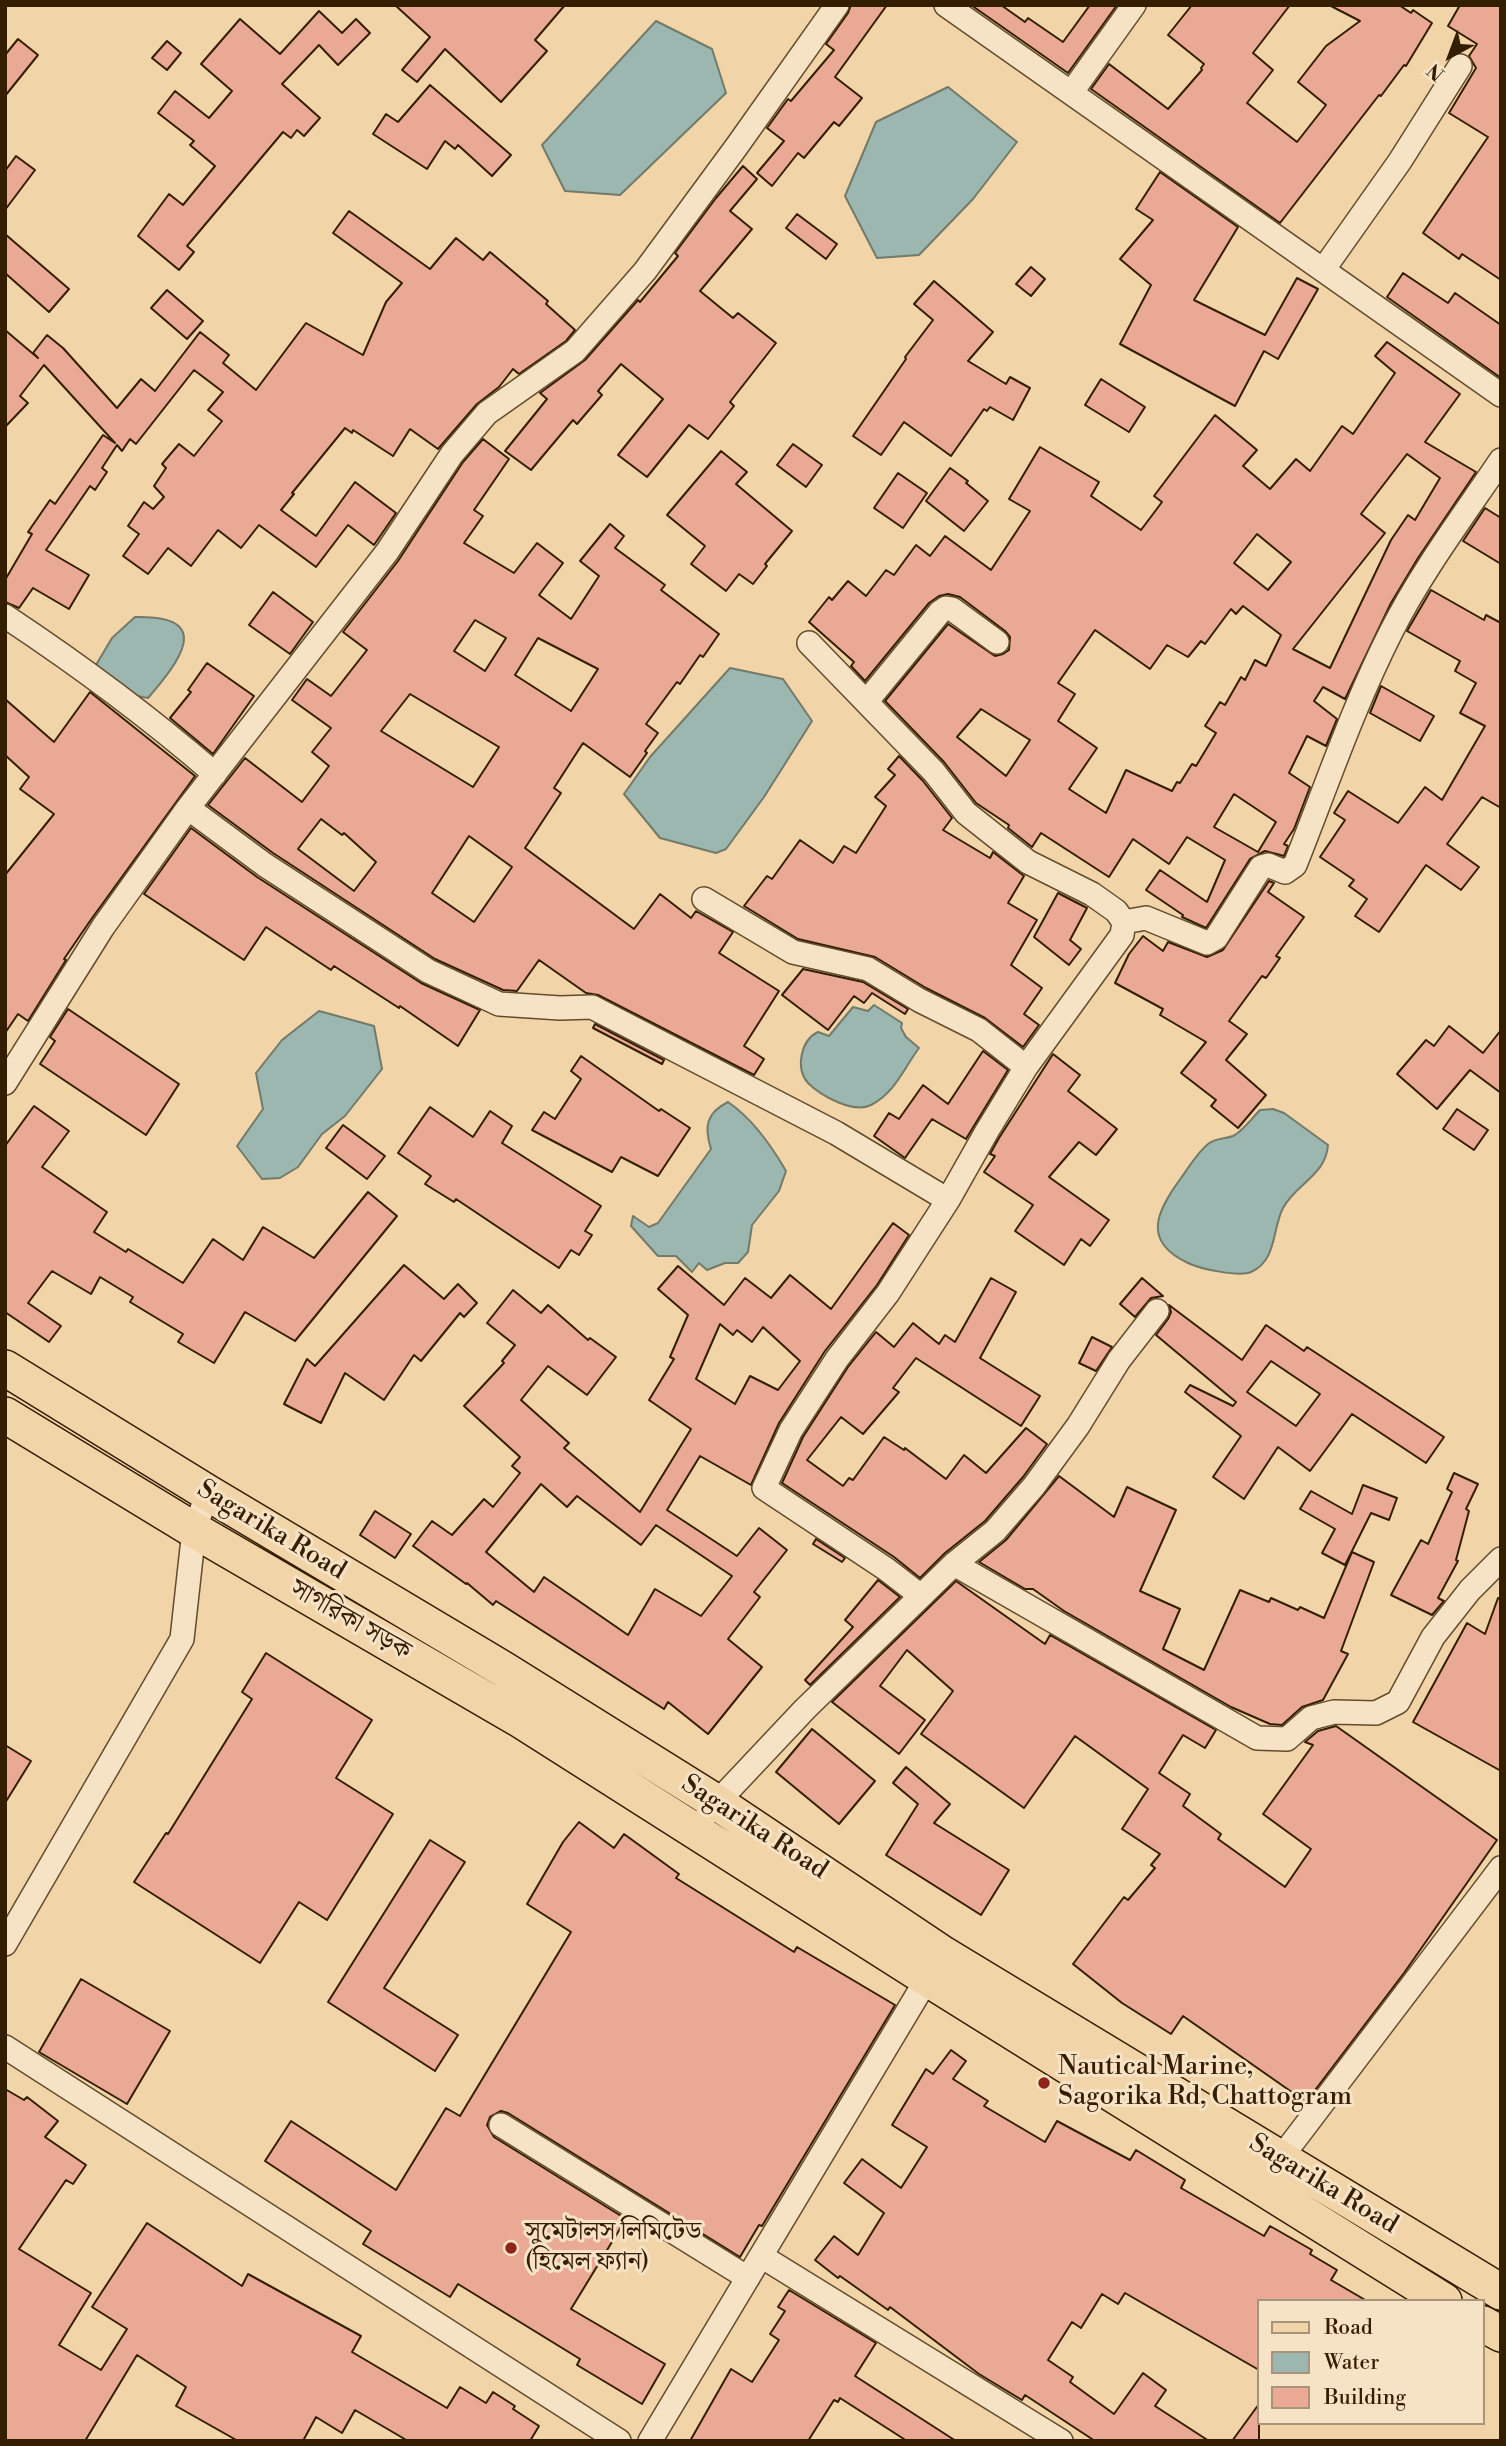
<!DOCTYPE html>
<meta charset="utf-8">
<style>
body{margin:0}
#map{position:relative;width:1506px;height:2446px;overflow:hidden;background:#f1d4a8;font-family:"Libre Bodoni",serif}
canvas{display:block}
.frame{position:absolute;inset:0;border:7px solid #341e02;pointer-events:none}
.legend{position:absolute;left:1257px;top:2299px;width:228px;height:126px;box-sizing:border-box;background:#f6e3c6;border:2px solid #a89478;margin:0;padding:9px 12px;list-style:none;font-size:21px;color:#341e02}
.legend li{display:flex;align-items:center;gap:14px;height:35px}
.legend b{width:35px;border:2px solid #a89478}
.north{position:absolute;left:1415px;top:21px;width:70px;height:70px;-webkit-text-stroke:5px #f6e3c6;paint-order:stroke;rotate:221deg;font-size:19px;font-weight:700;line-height:28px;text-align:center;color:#341e02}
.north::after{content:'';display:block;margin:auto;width:24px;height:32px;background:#341e02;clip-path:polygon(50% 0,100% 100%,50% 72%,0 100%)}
</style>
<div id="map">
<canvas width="1506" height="2446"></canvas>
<div class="frame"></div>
<ul class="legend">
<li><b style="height:9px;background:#f1d4a8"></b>Road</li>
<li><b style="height:19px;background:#9cb7af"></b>Water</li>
<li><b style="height:19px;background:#eaa994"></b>Building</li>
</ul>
<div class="north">N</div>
</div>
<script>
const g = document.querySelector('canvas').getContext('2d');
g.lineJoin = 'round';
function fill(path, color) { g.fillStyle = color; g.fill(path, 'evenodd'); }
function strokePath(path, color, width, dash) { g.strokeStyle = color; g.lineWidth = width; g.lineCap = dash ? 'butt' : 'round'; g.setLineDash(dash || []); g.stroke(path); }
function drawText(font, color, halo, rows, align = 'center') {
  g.font = font + ' "Libre Bodoni","Noto Serif Bengali",serif'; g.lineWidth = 6; g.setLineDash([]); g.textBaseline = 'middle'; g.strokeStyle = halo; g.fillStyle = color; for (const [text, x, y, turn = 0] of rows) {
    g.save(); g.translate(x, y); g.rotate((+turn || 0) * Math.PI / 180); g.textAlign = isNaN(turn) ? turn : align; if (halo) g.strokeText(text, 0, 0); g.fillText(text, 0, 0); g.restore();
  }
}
const water = new Path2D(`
 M656,21l56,28 14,44 -106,102 -55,-4 -23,-46z
 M948,87l69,55 -44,57 -54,56 -42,3 -32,-62 31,-74z
 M135,617c81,-2 44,45 13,81 -17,-1 -41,-20 -52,-33l16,-27z
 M730,668l53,11 29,42 -48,76 -38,52 -10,4 -56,-15 -36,-44 26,-37z
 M874,1005l28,18 -1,5 5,9 13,11c-15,20 -24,45 -48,57 -17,9 -50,-9 -63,-22 -13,-15 -7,-43 10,-51l11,4 24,-29 15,4z
 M319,1011l55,15 8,43 -37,47 -23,18 -24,33 -18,11 -18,1 -25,-33 26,-37 -7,-36 26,-33z
 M728,1102c25,17 43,43 58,69l-7,20 -27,34 -4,27 -10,11h-13l-18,7 -8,-7 -7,9 -16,-16h-18l-27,-30 2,-10 16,11 9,-4 53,-74c-7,-22 -5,-36 17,-47z
 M1273,1109l11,4 44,32c-2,30 -32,39 -45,63 -11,21 -6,53 -32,64 -12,5 -51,-3 -63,-9 -47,-22 -31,-52 -7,-85 8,-11 16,-25 27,-34 7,-6 17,-5 25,-8 10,-5 19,-18 27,-26z`);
fill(water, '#9cb7af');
strokePath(water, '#727a6a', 2);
const building = new Path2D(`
 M395,5h170l-30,35 12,11 -46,51 -56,-53 -28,33 -15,-12 28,-33z
 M851,5h36l-52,72 27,21 -23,28 -5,-4 -30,36 -6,-5 -26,33 -15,-13 27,-32 -17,-13 21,-29 3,2 43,-51 -8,-6 22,-31z
 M971,5h30l24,17 3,-4 35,24 27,-37h27l-49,68z
 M1192,5h98l-37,48 20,17 -26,33 50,39 29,-37 -28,-23 28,-36 34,-25 -31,-16h70l12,8 2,-3 19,13 -26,43 -2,-1 -23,31 -2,-1 -99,128 -189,-134 18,-25 59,45 34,-39 -1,-2 3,-4 -36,-29z
 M1460,5h41v275l-39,-26 -3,5 -36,-26 65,-96 -39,-24 27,-45 -7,-12 8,-12 -29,-18z
 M319,11l23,22 14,-14 14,14 -32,32 -19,-20 -37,39 38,34 -16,18 -7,-6 -6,8 -8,-6 -96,114 7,6 -15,18 -41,-34 31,-42 14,11 32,-39 -25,-21 4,-4 -36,-28 17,-22 34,27 23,-27 -31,-27 39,-45 40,35z
 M18,39l20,16 -33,41v-41z
 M167,41l14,12 -14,17 -15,-12z
 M430,85l81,70 -19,21 -34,-31 -3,4 -10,-8 -18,28 -54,-35 13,-20 12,8z
 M16,156l19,14 -30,40v-39z
 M743,166l14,13 -27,32 22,18 -52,62 33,27 5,-5 38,30 -46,59 4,4 -26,33 -19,-14 -42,52 -29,-22 45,-56 -42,-35 -23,27 4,4 -25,29 -4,-4 -42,50 -26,-19 42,-52 -7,-6 45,-33 53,-60 2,2 38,-46 -3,-3 41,-55z
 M1160,172l78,55 -44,73 71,35 32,-57 21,11 -40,70 -14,-8 -29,55 -115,-62 31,-59 -31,-26 33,-39 -17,-11z
 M349,211l81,58 26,-31 27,22 7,-8 58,49 -2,3 29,26 -9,11 -47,33 -6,-5 -14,18 -22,17 -39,45 -28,-20 -17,27 -40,-26 -1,3 -7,-5 -53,65 2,1 -13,16 35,26 39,-54 41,31 -22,32 -26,-20 -32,42 -57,-42 -18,23 -23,-18 -27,36 -23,-18 -20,26 -25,-18 16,-22 -11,-8 16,-24 9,7 11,-12 -10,-11 12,-18 -4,-4 17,-20 15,12 28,-35 -14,-11 15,-18 -29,-22 -58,74 -6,-5 -8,12 -5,-6 -15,23 5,4 -12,18 -5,-4 -44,64 43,25 -20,34 -36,-21 -14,20 -14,-6v-22l27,-46 -4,-2 22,-32 5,4 48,-69 12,8 -71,-78 -24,31 8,7 -23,24v-97l33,28 -5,-5 14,-18 16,13 54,60 24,-29 14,12 45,-59 29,23 -6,8 33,27 50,-67 57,32 23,-53 16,-19 -69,-50z
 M797,214l40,30 -11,15 -40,-31z
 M5,234l64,55 -20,23 -44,-39z
 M1031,267l14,12 -14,17 -15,-12z
 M1403,273l45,30 7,-10 46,32v53l-114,-81z
 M934,281l59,51 -25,29 38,23 4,-7 20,11 -17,32 -23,-13 -3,4 -3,-2 -33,47 -47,-34 -23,33 -28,-19 53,-77 -1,-2 28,-37 -19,-16z
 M167,290l36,31 -16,18 -36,-31z
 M1387,342l73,52 -35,48 51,30 -58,86 -27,45 -46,96 -22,-12 -9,14 23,18 -11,27 -19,-10 -18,37 21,14 -16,42 -10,15 4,2 -4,10 -19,-5 -15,8 -44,69 -24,-11 1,-2 -37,-25 14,-20 47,32 18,-42 -38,-23 -18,27 -36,-25 -24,38 -68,-44 -9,14 -24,-19 1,-3 -33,-22 -32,-41 -59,-61 63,-77 47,32 8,-2 6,-4 1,-13 -5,-6 -45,-34 -12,-3 -9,2 -10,7 -64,78 -14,-15 3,-4 -45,-40 20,-25 3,3 16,-19 18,15 20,-26 8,5 22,-30 14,11 15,-20 46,34 39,-59 -21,-12 31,-52 59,35 -8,14 50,34 21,-28 -8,-6 61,-81 42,35 -14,16 27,23 26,-30 14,12 32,-45 11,8 42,-61 -20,-17zM1407,454l33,24 -25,42 -7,-5 -17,25 -61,128 -37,-19 92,-116 -24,-19zM1257,534l34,28 -23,28 -34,-27zM1243,606l38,29 -15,31 -11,-6 -10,20 -4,-3 -16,28 -5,-3 -15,24 11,7 -20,33 -4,-2 -12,19 -3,-1 -5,9 -46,-21 -20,43 -37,-24 28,-41 -39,-27 17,-27 -17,-11 37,-53 55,39 17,-24 21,12 13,-16 4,3 26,-35 5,5zM981,709l49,31 -24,36 -49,-39zM1234,794l42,28 -18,30 -44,-25z
 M1101,379l44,28 -16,25 -44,-27z
 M483,439l26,20 -35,51 9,6 -19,27 50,30 23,-30 26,20 -24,32 32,24 28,-43 -19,-15 30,-37 14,12 -9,12 50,37 -4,5 58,44 -16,23 -3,-2 -20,29 -3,-2 -31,42 12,9 -13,18 2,2 -17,24 -47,-34 -29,45 7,5 -36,55 109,81 26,-35 31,24 5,-7 37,21 -14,21 60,38 -35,55 20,13 -10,16 -156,-80 -12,-2 -47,-33 -22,31 -14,-1 -68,-31 -162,-106 -65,-48 37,-47 57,44 27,-36 -17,-14 19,-24 -39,-28 15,-21 24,17 36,-46 -24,-18 55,-71 65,-99zM475,620l31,18 -21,33 -31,-20zM538,638l60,31 -27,42 -56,-36zM410,694l89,53 -26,40 -92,-56zM321,819l21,16 2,-2 32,29 -22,29 -56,-42zM469,836l43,31 -38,55 -42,-29z
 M793,444l29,21 -16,22 -29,-22z
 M721,451l26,21 -11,12 56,47 -27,33 2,2 -14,18 -14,-10 -13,17 -35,-27 14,-18 -38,-31z
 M950,468l18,13 -2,2 22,18 -24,30 -38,-30z
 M898,473l29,20 -24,35 -29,-20z
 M1485,508l16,10v46l-38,-23z
 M1431,590l53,30 2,-5 15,8v185l-19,-11 -35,47 32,23 -18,23 -35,-25 -47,67 -24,-16 12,-17 -18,-13 5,-6 -34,-23 25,-37 -11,-7 14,-22 50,32 27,-36 17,13 43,-74 -25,-13 16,-30 -21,-12 5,-10 -53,-30z
 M273,592l40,30 -23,32 -41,-29z
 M207,663l47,33 -41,58 -43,-36 21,-26 -3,-2z
 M1381,686l53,30 -14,25 -50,-28z
 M90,692l105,84 -105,145 -26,38 2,1 -38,61 -10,-7 -13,19v-158l49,-61 -34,-25 9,-12 -24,-22v-56l49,43z
 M899,756l24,25 29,37 -9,12 47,28 3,-6 31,24 -16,27 29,17 -26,45 31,23 -18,26 15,11 -16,22 -38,-29 -59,-30 -51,-31 -77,-18 -54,-33 23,-30 5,3 28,-39 33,23 11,-17 12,7 30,-47 -11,-9 20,-22 -7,-6z
 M191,828l66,49 164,106 59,27 -22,36 -58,-40 -1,2 -65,-42 -3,4 -65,-43 -22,33 -100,-66z
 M1269,881l5,2 -6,9 36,25 -28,39 4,2 -14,20 -4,-2 -33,45 18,13 -21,26 40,35 -28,33 -27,-22 5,-6 -35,-27 25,-31 -46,-27 3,-6 -48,-26 14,-29 14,-18 20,15 5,-9 39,15 16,-7z
 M1058,893l29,15 -17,32 11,9 -12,16 -35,-28z
 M803,969l60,13 45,27 -3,5 -33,-21 -8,10 -10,-7 -26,34 -46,-35z
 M68,1009l111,75 -33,51 -106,-71 15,-23 -5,-4z
 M595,1024l69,36 -2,4 -69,-36z
 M1449,1026l34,27 18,-23v63l-31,-23 -33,39 -40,-35 29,-34 8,6z
 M983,1051l25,19 -42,69 -34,-20 -27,39 -31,-22 15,-23 10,6 24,-34 25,19z
 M1053,1054l27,21 -12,16 49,38 -21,26 -17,-13 -30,35 60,43 -19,26 -9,-7 -17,26 -49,-34 18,-26 -49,-33 11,-16 -5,-2 9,-16z
 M581,1056l78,55 2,-2 29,19 -32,48 -37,-19 -9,15 -80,-42 12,-18 11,7 26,-40 -10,-8z
 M34,1106l35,25 -27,36 65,45 -13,20 32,20 2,-3 55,34 30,-44 30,21 20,-33 51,31 54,-66 29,24 -102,125 -50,-29 -31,51 -36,-21 5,-8 -53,-32 3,-5 -33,-20 -9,17 -39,-23 -24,32 33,23 -12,16 -44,-30v-166z
 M430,1107l43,30 17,-26 22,15 -10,17 99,63 -16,25 7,4 -13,20 -8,-5 -12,18 -103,-69 -2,3 -29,-18 6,-8 -33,-23z
 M1457,1109l31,21 -14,20 -31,-21z
 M343,1125l42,31 -18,23 -41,-31z
 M893,1223l16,12 -32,50 -52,66 -46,72 -28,62 -51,-29 -33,54 70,46 22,-28 28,22 -33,42 6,5 -32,42 34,28 -54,67 -40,-32 -4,7 -168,-108 -3,4 -26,-22 -1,1 -53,-38 19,-25 20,14 32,-36 9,8 27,-34 -8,-7 8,-9 -56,-51 40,-43 -2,-2 13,-16 -28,-22 26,-33 28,23 7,-8 40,35 2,-2 26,19 -29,38 -39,-29 -27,34 48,43 -5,5 76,64 51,-83 -42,-29 25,-41 -4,-2 18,-42 -30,-26 20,-23 46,39 21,-27 26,20 19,-23 41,34zM720,1324l13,11 4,-5 15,12 11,-15 37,34 -22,29 -28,-14 -15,28 -39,-25zM541,1484l26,23 10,-11 64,49 15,-20 76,51 -31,40 -46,-27 -27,46 -84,-58 -10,15 -48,-40z
 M404,1265l40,34 14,-15 19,19 -13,14 -4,-4 -39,48 -7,-6 -30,45 -39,-27 -24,50 -37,-19 23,-45 8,7z
 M991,1278l25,14 -36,66 60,38 -19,30 -105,-68 -23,30 6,4 -36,42 -22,-17 -34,43 36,26 6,-8 4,2 31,-43 20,13 1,-2 41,31 18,-24 22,18 40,-45 21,16 -24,33 -38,44 -40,32 -25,25 -26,-21 -112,-74 21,-46 45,-70 28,-35 18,15 19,-24 26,21 6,-9 10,7z
 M1142,1278l21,18 -12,2 -16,19 -15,-13z
 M1169,1305l73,55 24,-35 38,26 3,-4 137,90 -18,26 -74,-49 -42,57 -32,-24 -34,52 -31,-22 28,-41 -56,-44 5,-7 43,21 3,-4 -80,-67 12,-16 3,-7zM1271,1361l49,33 -24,32 -49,-34z
 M1092,1337l20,10 -16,24 -17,-8z
 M1454,1473l24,11 -12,25 3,2 -13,49 2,1 -20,37 6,3 -12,14 -41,-20 30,-55 7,4 24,-52 -5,-3z
 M1059,1476l55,41 13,-30 49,23 -36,81 40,18 -17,40 41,21 36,-80 29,12 2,-4 27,12 2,-3 24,11 28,-66 22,10 -33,89 7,3 -25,46 -21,7 -20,18 -12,-1 -39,-17 -167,-96 -31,-22h-8l-46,-27 27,-22z
 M1363,1485l34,13 -8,22 -18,-7 -26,52 -23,-12 13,-24 -35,-20 11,-18 41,23z
 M375,1511l36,23 -16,24 -35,-23z
 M816,1539l29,19 -3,4 -29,-18z
 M878,1580l22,17 -90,88 -5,-5 48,-53 -8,-7z
 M956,1581l89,63 5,-9 166,95 -11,18 -22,-13 -24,38 31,21 -7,12 38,28 -3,5 67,48 26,-38 -48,-35 50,-69 -8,-3 13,-11 18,-5 161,114 -93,133 -98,129 -123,-86 -12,18 -49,-31 -49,-39 51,-67 4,3 27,-32 -4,-3 9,-11 -38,-25 26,-40 -73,-53 -51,72 -103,-74 32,-43 -46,-41 -27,36 45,34 -26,34 -67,-52z
 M1498,1598l3,1v172l-88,-49 54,-99 18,11z
 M266,1653l106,67 -36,58 57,36 -66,106 -28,-18 -39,61 -126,-81 32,-49 2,1 84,-135 -10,-7z
 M812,1729l63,52 -36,43 -63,-52z
 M5,1745l26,16 -26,42z
 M906,1767l44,37 -16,19 75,47 -28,45 -95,-60 32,-51 -25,-21z
 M579,1822l35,26 10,-14 55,40 -3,4 118,74 3,-5 98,58 -133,221 -3,-1 -19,32 -232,-144 -7,-2 -11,6 -3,8 7,12 132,82 -55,90 94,55 -23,40 -65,-39 3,-6 -122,-75 -8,13 -87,-53 8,-13 -106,-70 26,-40 105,69 50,-82 14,8 111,-184 -44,-28 36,-62z
 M430,1840l35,22 -81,126 74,47 -23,36 -107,-69z
 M81,1979l89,52 -43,73 -88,-52z
 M951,2050l15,11 -13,18 35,22 -4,5 61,36 12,-21 73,39 6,-10 49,30 -4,8 83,48 6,-10 42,24 -2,4 27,16 -6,10 36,21h-108v69l-134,-77 -7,11 -16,-10 -21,34 -9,-6 -24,38 25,17 -3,5 44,32 29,-41 23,17 -11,16 54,35h-114l-70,-46 -3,5 -43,-26 -89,-67 -2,3 -48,-34 -2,2 -23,-18 19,-24 24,19 26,-42 -40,-30 18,-24 39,29 26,-41 -35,-22 34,-56 7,5z
 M5,2089l19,11 3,-3 31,24 -13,16 41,28 -13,19 -7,-4 -47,69 72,44 -32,52 42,25 26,-41 -35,-22 55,-84 95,63 6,-12 113,62 -9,16 95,56 13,-21 26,16 7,-11 22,14 -2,3 26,17 -9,15h-122l-53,-31 -13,23 -26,-16 -13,24h-65l-62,-35 10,-19 -49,-32 -52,86h-80z
 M789,2290l87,53 -21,33 101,65h-49l-67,-43 -2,4 -4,-2 -26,41h-118l41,-72 21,13 27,-42 -9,-6 15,-23 -7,-4z
 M1259,2404v37h-27z`);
fill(building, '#eaa994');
strokePath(building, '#341e02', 2);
const minor = new Path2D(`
 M946,5l555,390
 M1071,93l63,-88
 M1323,270l77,-109 60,-95
 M5,616c74,49 143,100 210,158
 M809,643l125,129 32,41 62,49 64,32 24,17 8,11 -2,13 -96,132 -39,64 -39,69
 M867,701l73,-89 6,-4 6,1 45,33
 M188,808l77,57 163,106 71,33 61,4 32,-1 244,126 112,67 -60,93 -51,66 -46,71 -27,58 122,81 35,27
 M704,899l89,53 75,17 51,31 60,30 47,37
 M1124,922l22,-4 61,25 9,-5 45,-71 7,-2 17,7 10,-7c31,-78 58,-158 96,-233 30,-60 73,-117 110,-172
 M5,1083l98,-156 85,-119 199,-256 65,-98 35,-41 88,-62 70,-80 92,-125 100,-141
 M954,1564l303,174 30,1 24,-21 23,-6 42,1 22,-11 35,-65 37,-47 31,-31
 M708,1812l97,-103 149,-145 41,-33 39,-45 44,-60 41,-66 38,-49
 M5,1944l177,-305 12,-109 14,-37
 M5,2047l614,394
 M501,2125l247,153
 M1280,2159l221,-291
 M761,2256l300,185
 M650,2441l283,-472`);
const primary = new Path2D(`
 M5,1368l203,125 295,176 213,133 227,152 558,338
 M5,1415l189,115 325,189 409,260 516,322
 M1483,2324l18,10`);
strokePath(minor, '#634c2c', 26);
strokePath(primary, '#341e02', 38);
strokePath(minor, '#f6e3c6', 23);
strokePath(primary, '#f1d4a8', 35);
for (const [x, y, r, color] of [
 [1044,2083,7,"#8f2418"],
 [511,2248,7,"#8f2418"]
]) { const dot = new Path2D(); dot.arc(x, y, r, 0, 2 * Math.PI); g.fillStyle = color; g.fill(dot); strokePath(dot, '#f6e3c6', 2.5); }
drawText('26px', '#341e02', '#f6e3c6', [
 ["Sagarika Road",271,1531,31],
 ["সাগরিকা সড়ক",350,1621,30],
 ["Sagarika Road",754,1828,33],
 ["Sagarika Road",1323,2185,31]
]);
drawText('26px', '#341e02', '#f6e3c6', [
 ["Nautical Marine,",1058,2068],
 ["Sagorika Rd, Chattogram",1058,2098],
 ["সুমেটালস লিমিটেড",525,2233],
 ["(হিমেল ফ্যান)",525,2263]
], 'left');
</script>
